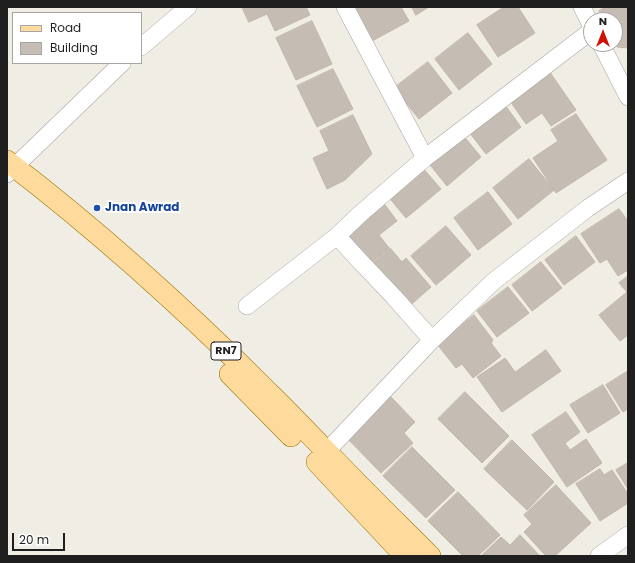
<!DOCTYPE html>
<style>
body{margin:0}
#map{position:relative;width:635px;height:563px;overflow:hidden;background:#f0ede5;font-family:Poppins,sans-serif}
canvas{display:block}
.frame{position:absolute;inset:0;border:8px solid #1f1f1f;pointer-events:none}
.legend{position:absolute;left:12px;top:12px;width:130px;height:52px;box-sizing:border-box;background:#fff;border:1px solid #a5a5a5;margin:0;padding:5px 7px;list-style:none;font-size:12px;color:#1f1f1f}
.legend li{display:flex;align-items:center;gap:8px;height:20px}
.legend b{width:20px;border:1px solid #a5a5a5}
.north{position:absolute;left:583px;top:12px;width:40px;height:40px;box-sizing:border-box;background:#fff;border:1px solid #a5a5a5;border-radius:50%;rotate:0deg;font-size:11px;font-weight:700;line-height:16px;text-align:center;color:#1f1f1f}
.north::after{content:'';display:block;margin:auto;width:14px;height:18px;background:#ce1100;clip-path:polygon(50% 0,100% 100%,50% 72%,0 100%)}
.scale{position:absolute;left:12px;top:533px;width:53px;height:18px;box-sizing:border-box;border:2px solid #1f1f1f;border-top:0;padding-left:5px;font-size:12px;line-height:14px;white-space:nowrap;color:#1f1f1f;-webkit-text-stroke:3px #fff;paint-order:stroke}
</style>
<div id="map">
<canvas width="635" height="563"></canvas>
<div class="frame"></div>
<ul class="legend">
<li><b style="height:5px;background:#fedb9c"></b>Road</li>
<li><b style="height:11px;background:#c5bcb4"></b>Building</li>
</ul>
<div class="north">N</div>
<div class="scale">20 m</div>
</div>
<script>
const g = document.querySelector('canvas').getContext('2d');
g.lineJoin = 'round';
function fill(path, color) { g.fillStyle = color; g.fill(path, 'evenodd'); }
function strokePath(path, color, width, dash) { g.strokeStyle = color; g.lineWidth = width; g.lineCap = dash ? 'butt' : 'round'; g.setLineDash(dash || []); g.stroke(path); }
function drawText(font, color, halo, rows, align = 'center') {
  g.font = font + ' Poppins,sans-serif'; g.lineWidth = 4; g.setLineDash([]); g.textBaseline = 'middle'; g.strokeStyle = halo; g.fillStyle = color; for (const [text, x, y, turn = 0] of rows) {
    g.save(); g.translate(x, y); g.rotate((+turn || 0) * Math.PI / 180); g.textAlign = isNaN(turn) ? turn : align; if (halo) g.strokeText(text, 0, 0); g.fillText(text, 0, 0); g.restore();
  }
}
const building = new Path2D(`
 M242,7h64l4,8 -35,16 -8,-17 -18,8z
 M348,7h53l8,14 -37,20z
 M412,7h17l-13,8z
 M504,7h14l17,26 -37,24 -21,-32z
 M606,7h22v41l-11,-1 -2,-5v-22h-11l-5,-9z
 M312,21l20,43 -36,16 -20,-42z
 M468,33l24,31 -33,26 -24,-31z
 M428,62l24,31 -33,26 -25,-31z
 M333,69l20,40 -36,18 -20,-41z
 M549,71l27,39 -25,16 -9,-13 -16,11 -18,-26z
 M502,101l19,26 -35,27 -20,-26z
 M576,114l31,46 -51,33 -23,-35 25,-17 -7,-11z
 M353,115l19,39 -27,26 -18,9 -14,-31 16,-7 -9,-20z
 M461,133l20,24 -34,29 -20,-25z
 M529,159l25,31 -36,29 -25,-31z
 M421,166l20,23 -35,29 -19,-23z
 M488,192l24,32 -34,26 -24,-32z
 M382,201l15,20 -18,14 10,13 -23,18 -25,-34z
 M619,209l9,12v49l-10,6 -11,-17 -7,4 -19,-29z
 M446,226l25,29 -35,30 -25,-29z
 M576,236l19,26 -31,23 -19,-25z
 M390,248l12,14 4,-4 25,29 -25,22 -37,-43z
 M541,262l21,26 -30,23 -20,-26z
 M628,276v59l-8,6 -21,-26 28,-23 -8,-9z
 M508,287l21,26 -32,24 -20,-26z
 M474,315l19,25 -2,3 10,13 -28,22 -11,-14 -6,4 -19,-24z
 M546,350l15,21 -59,41 -25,-35 28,-19 10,14z
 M628,371v38l-5,3 -17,-27z
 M603,385l17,28 -32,20 -18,-28z
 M465,392l44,44 -27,27 -44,-44z
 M389,395l26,27 -11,11 9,10 -32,30 -35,-36z
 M566,412l14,20 -15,11 5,7 16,-11 16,24 -35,24 -35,-52z
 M512,440l42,42 -27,28 -43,-41z
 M412,447l43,43 -29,28 -43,-42z
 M628,463v26l-12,-19z
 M600,469l4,6 8,-5 16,24v9l-28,18 -24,-37z
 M556,485l35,38 -36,33h-9l-22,-24 8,-8 -8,-9z
 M458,492l42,43 -22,21h-15l-35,-35z
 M520,535l20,21h-59l20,-19 9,8z`);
fill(building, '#c5bcb4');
strokePath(building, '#c2b5a7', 1);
const minor = new Path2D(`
 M345,7l80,151
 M582,7l9,18
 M601,44l27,53
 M141,47l47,-40
 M7,174l115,-111
 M337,236l20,22 37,39 38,43
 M247,306l90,-70 23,-22 65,-56 166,-127
 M326,452l106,-112 62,-59 94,-73 40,-27
 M599,556l29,-21`);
const major = new Path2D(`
 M7,161c93,71 180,150 262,232 20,19 38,39 57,58 34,36 69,70 104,105
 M230,374l61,62
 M317,462l88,94`);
strokePath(minor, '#a6a6a6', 18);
strokePath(major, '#9a7300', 22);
strokePath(minor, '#fff', 17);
strokePath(major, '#fedb9c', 21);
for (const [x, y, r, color] of [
 [97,208,4,"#1a4fb4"]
]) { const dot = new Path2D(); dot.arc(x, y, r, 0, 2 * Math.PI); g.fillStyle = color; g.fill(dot); strokePath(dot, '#fff', 1.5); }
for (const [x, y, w] of [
 [226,351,30]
]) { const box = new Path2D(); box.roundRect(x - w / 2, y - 9, w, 18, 3); g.fillStyle = '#fff'; g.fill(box); strokePath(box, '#1f1f1f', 1); }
drawText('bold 11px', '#1f1f1f', null, [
 ["RN7",226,351]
]);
drawText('bold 12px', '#164399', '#fff', [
 ["Jnan Awrad",105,208]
], 'left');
</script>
